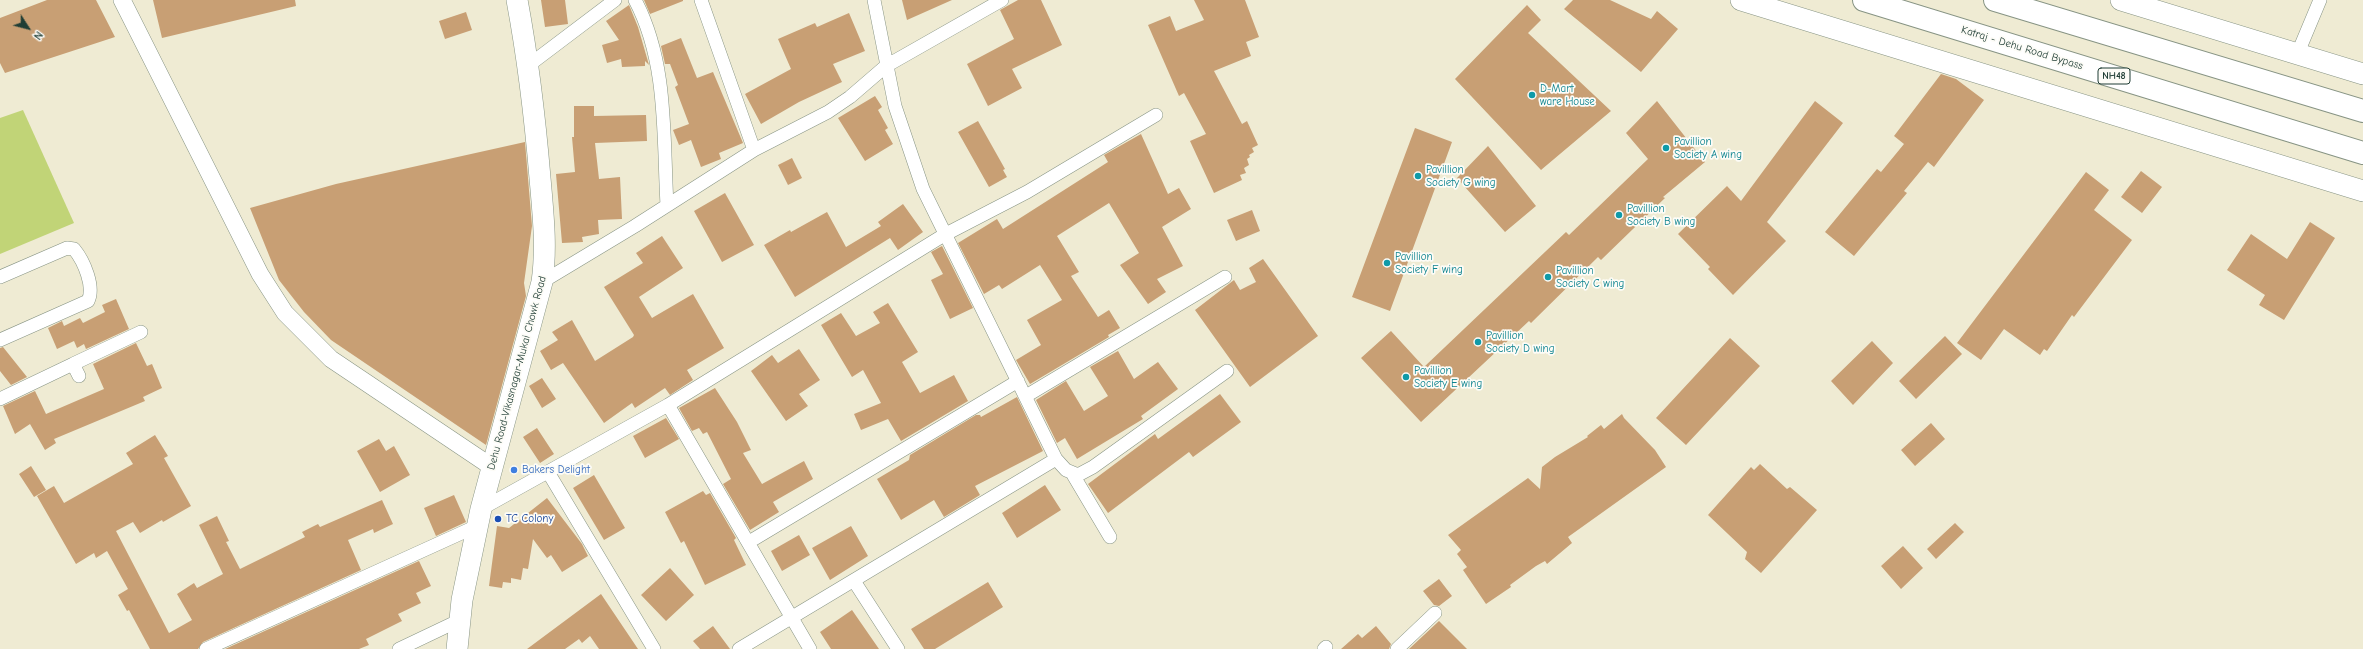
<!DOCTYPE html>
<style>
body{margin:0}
#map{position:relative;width:2363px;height:649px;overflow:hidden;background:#efebd3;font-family:"Comic Neue",sans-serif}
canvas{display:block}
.north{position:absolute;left:8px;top:8px;width:40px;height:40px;-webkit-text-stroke:3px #fdfcf7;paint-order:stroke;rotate:126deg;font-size:11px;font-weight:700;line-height:16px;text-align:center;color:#1f3d34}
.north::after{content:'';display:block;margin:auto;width:14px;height:18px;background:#1f3d34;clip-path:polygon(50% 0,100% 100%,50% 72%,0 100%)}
</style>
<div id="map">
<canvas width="2363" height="649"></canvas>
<div class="north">N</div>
</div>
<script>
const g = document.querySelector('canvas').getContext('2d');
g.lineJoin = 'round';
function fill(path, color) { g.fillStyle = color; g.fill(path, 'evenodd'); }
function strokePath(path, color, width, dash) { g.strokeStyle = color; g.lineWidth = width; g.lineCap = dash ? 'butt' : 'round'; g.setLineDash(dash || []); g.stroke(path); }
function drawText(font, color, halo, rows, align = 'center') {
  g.font = font + ' "Comic Neue",sans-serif'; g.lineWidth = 3.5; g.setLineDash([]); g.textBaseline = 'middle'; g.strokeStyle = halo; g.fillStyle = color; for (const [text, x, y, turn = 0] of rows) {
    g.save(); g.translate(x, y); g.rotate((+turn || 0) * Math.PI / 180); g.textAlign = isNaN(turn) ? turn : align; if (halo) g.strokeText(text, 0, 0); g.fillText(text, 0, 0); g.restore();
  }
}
fill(new Path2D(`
 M23,110l51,113 -74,31v-136z`), '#c1d477');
fill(new Path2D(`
 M47,0h49l19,37 -110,36 -5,-10v-45z
 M153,0h142l1,6 -134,32z
 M541,0h24l3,24 -23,3z
 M644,0h39v1l-33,13z
 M902,0h50l-45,20z
 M1018,0h23l21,45 -50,24 10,19 -34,18 -21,-42 47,-25 -14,-29z
 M1194,0h51l14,37 -13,5 5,14 -37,15 28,53 5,-3 11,24 -6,3 2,4 -5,3 1,2 -3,2 2,6 -5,3 2,5 -6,2 2,5 -28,13 -24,-52 16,-7 -22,-41 -5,3 -31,-71 22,-9 6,15 28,-11z
 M1573,0h37l41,19 6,-8 21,18 -37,43 -77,-63z
 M629,5l9,22 11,38 -4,-4v5l-23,1 -1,-8 -14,4 -5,-18 17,-5 -13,-19z
 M1527,5l14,15 -13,13 83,78 -70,59 -86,-91z
 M466,12l6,18 -27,9 -6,-18z
 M849,13l16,38 -32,13 9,18 -43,20 -38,22 -16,-30 46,-25 -13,-30 37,-16 2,4z
 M681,38l16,40 16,-6 30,71 -24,10 2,6 -20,8 -10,-27 -12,5 -6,-15 16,-6 -14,-37 3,-2 -8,-21h-5l-4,-18z
 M1941,74l15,5 28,21 -50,67 -6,-5 -24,29 3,2 -53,63 -29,-24 52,-63 4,3 23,-28 -10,-8z
 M875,96l7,11 -4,3 10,18 -3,2 8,14 -28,17 -27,-43z
 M1657,101l48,61 -42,35 2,1 -64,62 -3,-3 -67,66 -2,-2 -108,101 -60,-64 30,-27 33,36 142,-135 3,3 79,-76 -22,-26z
 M1815,101l28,22 -76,99 19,19 -53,54 -25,-26 2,-2 -32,-33 49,-48 14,15z
 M574,106h20v10l52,-1 1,26 -52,2 4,36 21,-2 2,42 -24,1 1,14 -17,3 1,5 -21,1 -6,-69 19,-2 -3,-35h2z
 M978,121l27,48 -2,1 4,7 -18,10 -31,-55z
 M1415,128l37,14 -62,169 -38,-14z
 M1141,134l27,60 11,-6 12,21 -29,18 21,39 -26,13 9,13 -18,12 -28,-39 19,-12 -30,-50 -52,33 22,36 -8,4 27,41 11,-7 11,18 -12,7 1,2 -79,47 -14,-24 25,-15 -14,-25 35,-20 -22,-35 -38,24 -3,-4 -15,9 -26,-51 39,-24 6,10 105,-67 -4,-7z
 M525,142l7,84 -8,57 2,13 -40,149 -155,-105 -27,-28 -25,-32 -29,-72 86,-24z
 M1488,146l48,60 -31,26 -48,-54z
 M792,158l10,20 -14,7 -10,-20z
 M2141,171l21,16 -20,26 -21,-16z
 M2086,172l23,18 -15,20 38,30 -58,77 -2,-2 -25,36 -3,-2 -4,6 -36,-26 -23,31 -24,-17z
 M725,193l29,52 -32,17 -28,-51z
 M903,204l20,28 -25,18 -8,-12 -95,59 -31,-52 26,-15 1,2 36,-20 19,35 35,-21 -3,-4z
 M1252,210l8,21 -24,10 -9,-21z
 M2310,222l25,16 -51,82 -25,-15 6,-10 -38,-25 24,-36 36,25z
 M662,236l21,32 -44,29 13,21 41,-24 31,54 -37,22 6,10 -23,15 -5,-7 -30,20 -3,-5 -28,20 -41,-60 -12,7 -11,-19 18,-11 -6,-8 20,-12 23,41 38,-24 1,-2 -30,-48 39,-24 -7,-10z
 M942,246l31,62 -23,11 -19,-39 12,-6 -12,-22z
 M1263,259l55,77 -68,51 -55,-77 39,-30 6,10 16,-8 -7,-14z
 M116,299l13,30 -43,20 -2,-5 -7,4 -3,-7 -17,8 -9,-21 14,-7 2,5 16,-8 3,5 22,-11 -3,-7z
 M888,303l30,49 -16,10 18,31 34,-18 14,26 -67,40 -13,-22 -27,11 -7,-16 27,-11 -18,-33 -11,7 -31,-52 20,-12 15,23 24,-13 -7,-11z
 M1945,336l17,18 -46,45 -17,-18z
 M1730,338l30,28 -74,79 -30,-27z
 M1872,341l21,22 -40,42 -22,-24z
 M136,343l11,23 5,-2 10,24 -19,9 2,4 -91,38 2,4 -11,7 -15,-26 -15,10 -12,-28 32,-15 11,23 58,-25 -11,-25z
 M3,347l24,30 -16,8 -11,-14v-23z
 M799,349l21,31 -21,14 9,12 -22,15 -35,-50 21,-16 6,8z
 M1118,351l16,28 24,-17 20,27 -37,27 2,3 -66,40 -12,-21 -8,5 -21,-43 30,-19 18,30 24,-15 -18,-29z
 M542,378l14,21 -14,9 -13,-22z
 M715,388l22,34 14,28 -8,3 19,31 42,-23 9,18 -40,23 6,10 -29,18 -27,-46 8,-5 -24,-47 -4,2 -4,-6 -7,3 -13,-23z
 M1220,394l21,28 -48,35 -4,-5 -81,61 -20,-29 67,-50 3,5z
 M1017,397l26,54 -68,35 5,9 -36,22 -10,-17 -33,20 -24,-41 32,-19 1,-5 66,-40h4l1,2z
 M1622,414l2,4 31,32 11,17 -98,70 4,6 -25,21 -2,-3 -9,5 -26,19 1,2 -25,17 -23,-34 4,-3 -10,-13 4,-4 -13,-15 80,-57 12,11 2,-22 13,-10 33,-20 -1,-1 14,-11 3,4z
 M666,418l13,21 -34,19 -12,-22z
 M1931,423l14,16 -30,27 -14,-16z
 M537,428l17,26 -14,9 -17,-26z
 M155,435l13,21 -4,2 27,48 -28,16 -1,-2 -22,13 -7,-11 -17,9 53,102 23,-13 -15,-26 17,-11 3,5 26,-14 -24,-49 18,-9 12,25 -3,1 14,27 65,-32 -3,-5 16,-8 2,3 62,-27 11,24 -19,9 -1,-4 -25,11 13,30 -158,72 -5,7h-48l-21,-39 -2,1 -9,-16 10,-6 -21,-38 -11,7 -2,-5 -18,11 -39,-68 17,-10 10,17 69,-39 -7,-11z
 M379,439l7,12 8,-5 16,29 -30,17 -23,-41z
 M1760,464l27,25 3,-2 27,23 -56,63 -16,-14 2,-7 -39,-37 43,-48 3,3z
 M31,466l15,24 -12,7 -15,-23z
 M594,475l31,53 -21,12 -31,-52z
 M1045,485l16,25 -44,28 -15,-25z
 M703,491l3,4 4,-2 26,45 -2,2 12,25 -41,20 -21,-44 -3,2 -16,-31z
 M454,495l12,27 -30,14 -12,-28z
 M547,498l35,46 6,12 -26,16 -11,-17 -4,3 -14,-19 -5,30 -5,-1 -2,12 -10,-2v5l-8,-1 -1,6 -13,-2 8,-60 12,2z
 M1955,523l9,9 -28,27 -9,-10z
 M851,526l17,30 -38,24 -18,-32z
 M799,535l11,20 -28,16 -11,-20z
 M1903,546l20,22 -22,21 -20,-23z
 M419,561l12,25 -15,7 5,10 -23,11 4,7 -36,18 3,6 -10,4h-134z
 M670,568l24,27 -28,26 -25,-26z
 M1439,579l13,17 -13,10 -5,-1 -11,-14z
 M988,582l15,25 -68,42h-11l-13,-20z
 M601,594l37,55h-39l-9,-13 -8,7 -3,-4 -14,10h-38z
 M852,610l27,39h-48l-11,-17z
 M1439,621l28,28h-58z
 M713,626l17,23h-30l-7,-8z
 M1376,626l15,18 -2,5h-48l17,-15 4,4z`), '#c89f74');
const minor = new Path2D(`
 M635,0c33,62 28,137 32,205
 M701,0l53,150
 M874,0l21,106 28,83 133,270 10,11 12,5 15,-8 134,-96
 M2297,55l23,-55
 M529,65l86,-65
 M0,277l67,-29 7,1c10,12 21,38 14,52l-88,39
 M542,282l93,-56 119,-76 74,-38 22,-15 36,-31 116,-66
 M79,376l-6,-12 68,-32
 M1026,396l199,-119
 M0,399l73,-35
 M668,405l142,244
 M548,472l106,177
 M1072,473l38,64
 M481,509l187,-104 276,-170 83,-43 129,-77
 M749,542l269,-161
 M854,581l44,68
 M206,649l271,-123
 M399,649l61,-29
 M739,649l317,-190
 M1324,649l2,-2
 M1397,649l38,-36`);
const tertiary = new Path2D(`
 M122,0l138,274 25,39 46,46 161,108`);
const primary = new Path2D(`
 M1741,0l622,191
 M2121,0l242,74
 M457,649l5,-49 19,-91 61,-227c5,-35 1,-69 -2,-104 -5,-60 -12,-119 -23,-178`);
const trunk = new Path2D(`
 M1864,0l499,153
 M1995,0l368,111`);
strokePath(minor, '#879484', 14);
strokePath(tertiary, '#879484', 18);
strokePath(primary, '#879484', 22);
strokePath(trunk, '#879484', 24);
strokePath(minor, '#fff', 13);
strokePath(tertiary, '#fff', 17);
strokePath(primary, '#fff', 21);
strokePath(trunk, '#fff', 22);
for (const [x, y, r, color] of [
 [1532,95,4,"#0f9aa8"],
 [1666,148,4,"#0f9aa8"],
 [1418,176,4,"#0f9aa8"],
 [1619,215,4,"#0f9aa8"],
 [1387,263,4,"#0f9aa8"],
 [1548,277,4,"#0f9aa8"],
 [1478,342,4,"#0f9aa8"],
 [1406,377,4,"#0f9aa8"],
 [514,470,4,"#3f7fe0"],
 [498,519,4,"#1a4fb4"]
]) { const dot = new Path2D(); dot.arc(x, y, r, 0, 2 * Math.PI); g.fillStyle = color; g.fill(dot); strokePath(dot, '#fdfcf7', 1.5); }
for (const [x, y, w] of [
 [2114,76,32]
]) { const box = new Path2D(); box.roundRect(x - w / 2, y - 8, w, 16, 3); g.fillStyle = '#fdfcf7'; g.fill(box); strokePath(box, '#1f3d34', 1); }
drawText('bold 10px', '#1f3d34', null, [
 ["NH48",2114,76]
]);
drawText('11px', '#1f3d34', '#fdfcf7', [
 ["Katraj - Dehu Road Bypass",2022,48,17],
 ["Dehu Road-Vikasnagar-Mukai Chowk Road",517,373,-75]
]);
drawText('11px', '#0d838f', '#fdfcf7', [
 ["D-Mart",1540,89],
 ["ware House",1540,102],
 ["Pavillion",1674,142],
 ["Society A wing",1674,155],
 ["Pavillion",1426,170],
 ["Society G wing",1426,183],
 ["Pavillion",1627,209],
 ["Society B wing",1627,222],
 ["Pavillion",1395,257],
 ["Society F wing",1395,270],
 ["Pavillion",1556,271],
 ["Society C wing",1556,284],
 ["Pavillion",1486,336],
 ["Society D wing",1486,349],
 ["Pavillion",1414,371],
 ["Society E wing",1414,384]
], 'left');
drawText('11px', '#366cbe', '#fdfcf7', [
 ["Bakers Delight",522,470]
], 'left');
drawText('11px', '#164399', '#fdfcf7', [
 ["TC Colony",506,519]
], 'left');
</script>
